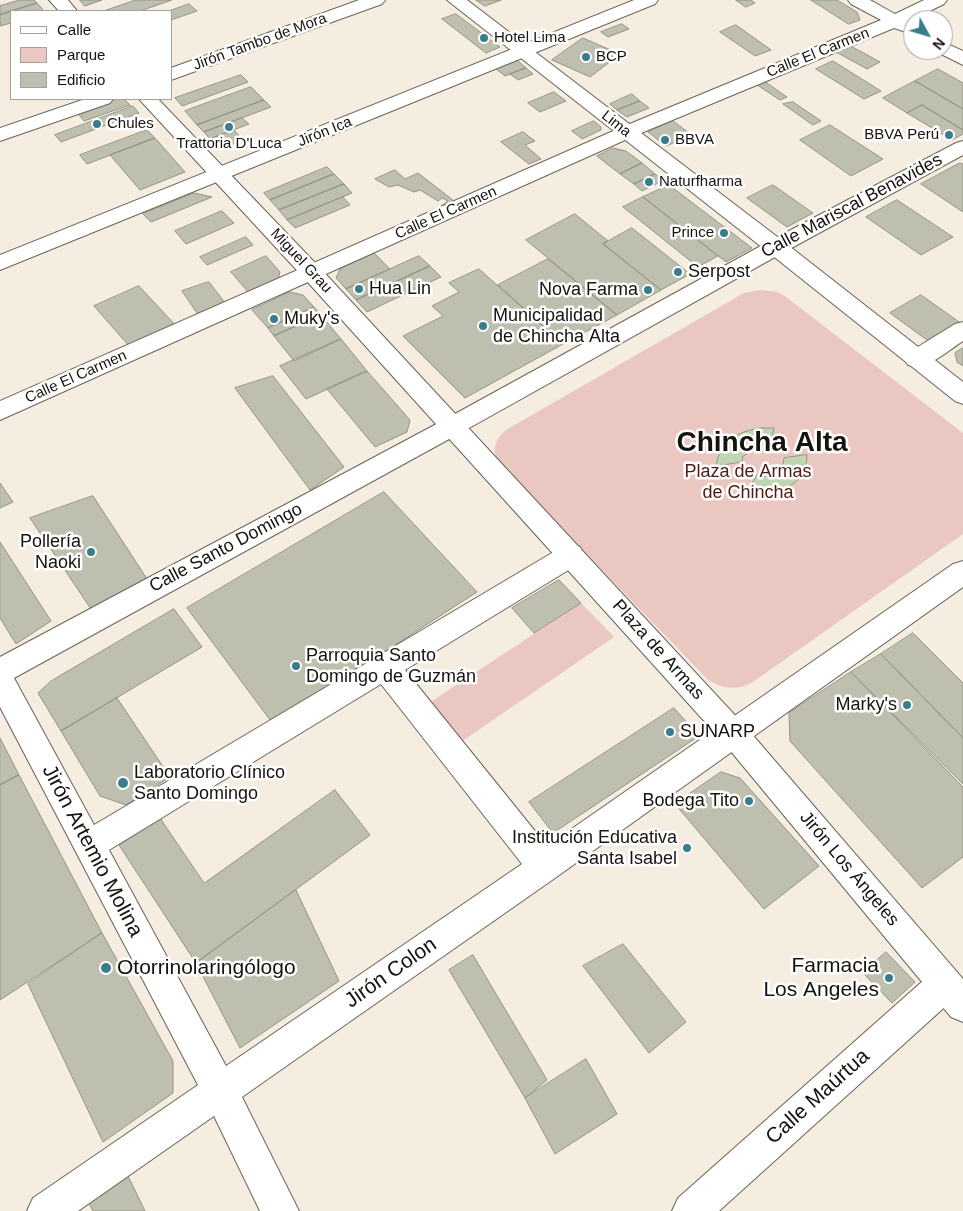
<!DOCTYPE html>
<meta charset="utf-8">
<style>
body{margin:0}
#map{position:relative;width:963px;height:1211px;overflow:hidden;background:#f5ede0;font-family:Helvetica,sans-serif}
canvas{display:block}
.legend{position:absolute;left:10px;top:10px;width:162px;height:90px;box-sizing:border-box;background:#fff;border:1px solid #a2a19f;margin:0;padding:6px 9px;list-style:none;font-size:15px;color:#16130f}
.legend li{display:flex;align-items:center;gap:10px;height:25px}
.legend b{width:25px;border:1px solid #a2a19f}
.north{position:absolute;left:903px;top:10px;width:50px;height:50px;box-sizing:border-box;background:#fff;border:1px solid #a2a19f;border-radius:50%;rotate:129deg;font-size:14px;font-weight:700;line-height:20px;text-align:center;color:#16130f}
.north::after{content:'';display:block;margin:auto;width:18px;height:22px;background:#397d8c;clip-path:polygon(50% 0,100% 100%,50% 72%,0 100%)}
</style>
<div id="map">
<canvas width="963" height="1211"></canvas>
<ul class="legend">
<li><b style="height:6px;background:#fff"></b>Calle</li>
<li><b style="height:14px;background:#ebc7c2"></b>Parque</li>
<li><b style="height:14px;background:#bfbfb0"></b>Edificio</li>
</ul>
<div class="north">N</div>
</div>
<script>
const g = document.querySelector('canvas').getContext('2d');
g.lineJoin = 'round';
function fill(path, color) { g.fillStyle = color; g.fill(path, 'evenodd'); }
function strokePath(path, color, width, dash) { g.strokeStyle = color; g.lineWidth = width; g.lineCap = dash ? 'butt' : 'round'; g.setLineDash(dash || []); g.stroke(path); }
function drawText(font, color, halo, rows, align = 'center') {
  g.font = font + ' Helvetica,sans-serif'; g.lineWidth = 5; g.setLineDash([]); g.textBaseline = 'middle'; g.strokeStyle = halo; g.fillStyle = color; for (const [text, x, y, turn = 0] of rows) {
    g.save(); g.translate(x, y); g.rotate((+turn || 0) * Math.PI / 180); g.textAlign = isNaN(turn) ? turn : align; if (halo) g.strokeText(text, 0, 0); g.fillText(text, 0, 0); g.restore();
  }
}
fill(new Path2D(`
 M760,290l18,2 8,5 177,136v101l-210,148c-16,9 -30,7 -45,-2l-210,-218c-8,-16 0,-27 13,-35l233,-134z
 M581,603l33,34 -153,105 -32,-39z`), '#ebc7c2');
const water = new Path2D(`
 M761,428h13l-3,16 -8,-1 -21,14 1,2 -2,3 -25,4c4,-25 22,-35 45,-38z
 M807,455c0,33 -32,41 -60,37l10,-17 7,2 19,-13 1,-6z`);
fill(water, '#bfd5b3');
strokePath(water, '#8c9b82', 1);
const building = new Path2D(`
 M20,0h14l3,3 -37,12v-9z
 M80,0h22l-17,6z
 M136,0h36l-32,11h-36z
 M476,0h25l-16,6z
 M736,0h15l4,3 -9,4z
 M811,0h26l20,12 3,8 -11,4z
 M37,3l7,8h-33z
 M189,4l8,7 -26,9 -1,-9z
 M11,11v12l-11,3v-11z
 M456,14l44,33 -14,6 -44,-34z
 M622,24l7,5 -21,8 -7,-5z
 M736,25l35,25 -16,6 -35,-24z
 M583,38l37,16 -30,23 -38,-17z
 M849,45l31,17 -13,7 -31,-17z
 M518,61l8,7 -21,8 -10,-8 16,-6z
 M833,61l48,30 -17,8 -48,-30z
 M526,68l7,6 -15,6 -8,-6z
 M938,69l25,14v26l-48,-28z
 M241,75l7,7 -66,24 -7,-8z
 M761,79l26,18 -7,3 -26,-17z
 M915,81l48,28v21l-41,-25 -15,8 -24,-15z
 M251,87l13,13 -67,25 -12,-14z
 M554,92l12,9 -26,11 -12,-9z
 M632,94l8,7 -23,9 -7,-6z
 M109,99h15l6,6 -46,16 -8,-10z
 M264,100l7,7 -67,25 -7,-7z
 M640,101l9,7 -22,9 -10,-7z
 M793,102l28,19 -8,4 -30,-21z
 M922,105l41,25v4l-11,6 -45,-27z
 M133,106l6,7 -78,29 -6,-7z
 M242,118l7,6 -39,15 -6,-7z
 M594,121l7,6v3l-19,9 -10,-8z
 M673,121l19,14 -26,11 -18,-14z
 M830,125l53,34 -32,17 -51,-36z
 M147,130l8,8 -68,26 -7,-9z
 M234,130l9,10 -23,9 -10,-10z
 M523,132l12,9 -10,4 16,14 -12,5 -28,-22z
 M155,138l30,34 -45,18 -30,-35z
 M613,148l13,3 16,12 -22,11 -23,-18z
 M642,163l13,11 -21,10 -14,-10z
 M960,163l3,1v48l-42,-28z
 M327,167l7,7 -64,26 -6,-7z
 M395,170l10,9 13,-6 40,31 -13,5 -5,-2 8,-6 -6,-3 -4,3 -18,-11 -6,2 -16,-7 -9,2 -14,-8z
 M334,174l10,10 -65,26 -9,-10z
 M655,174l9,6 -22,11 -8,-7z
 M344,184l8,9 -65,27 -8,-10z
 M669,185l83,63 -26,14 -83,-65z
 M773,185l40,28 -26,14 -40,-29z
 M194,193l18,4 -61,25 -8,-8z
 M343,197l7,8 -55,23 -8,-8z
 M643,197l75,59 -20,11 -75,-60z
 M897,200l56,37 -32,18 -55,-38z
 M222,211l12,12 -48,21 -11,-13z
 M575,214l33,27 -5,3 58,46 -44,25 -91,-75z
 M632,228l58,46 -29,16 -58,-46z
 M246,237l7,8 -46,20 -7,-8z
 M374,253l16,16 -44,20 -10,-11 4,-9z
 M266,256l14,16 -2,8 -29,13 -18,-21z
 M419,256l11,10 -74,34 -10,-11z
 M548,259l69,56 -54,29 -65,-59z
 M430,266l11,11 -74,35 -11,-12z
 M479,269l84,75 -98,54 -62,-62 40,-20 -11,-10 27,-14 -10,-9z
 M209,282l17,22 -27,12 -17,-25z
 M139,286l39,42 -48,19 -36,-41z
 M290,292l13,3 11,12 -46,21 -16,-18z
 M921,295l41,29 -31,19 -41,-30z
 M314,307l7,8 -47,21 -6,-8z
 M321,315l20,24 -47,22 -20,-25z
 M341,339l26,32 -61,28 -26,-33z
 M963,348v18l-6,-4 -2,-9z
 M367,371l43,49 -3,12 -32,15 -48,-58z
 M273,376l71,91 -34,23 -75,-102z
 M0,483l13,19 -13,6z
 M384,492l93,100 -204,132 -86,-116z
 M93,496l58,89 -56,30 -65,-97z
 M0,542l51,79 -35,23 -16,-26z
 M559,580l22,23 -47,30 -22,-25z
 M174,609l28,38 -141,84 -23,-38 13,-12z
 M913,633l50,50v55l-82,-84z
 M881,654l82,84v46l-112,-112z
 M851,672l112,115v70l-41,31 -132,-147 -1,-28z
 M117,698l53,79 -44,28 -26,-9 -39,-65z
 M674,708l25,28 -146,97 -24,-31z
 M0,738l19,37 -19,10z
 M721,772l19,6 79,88 -55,43 -89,-105z
 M19,775l83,158 -102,67v-215z
 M335,790l35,45 -174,128 -77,-118 41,-27 44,65z
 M296,890l43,91 -99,67 -44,-85z
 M102,933l71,128v32l-70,49 -75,-158z
 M623,944l63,78 -37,31 -66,-87z
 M886,952l29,30 -23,21 -29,-30z
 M473,955l74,125 -22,18 -76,-128z
 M586,1059l31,55 -62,40 -30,-56z
 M128,1176l17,35h-52l-4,-8z`);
fill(building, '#bfbfb0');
strokePath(building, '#949486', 1);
const minor = new Path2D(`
 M359,0h26l-3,4 -211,76v-12z
 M634,0h24l-3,4 -655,266v-15z
 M848,0h22l25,14 29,-14h23l-3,4 -35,17 4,3 -1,7 -6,1 -12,-4 -260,108 -634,284v-19l620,-273 261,-108 -30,-16z
 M943,42l20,9v14l-26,-13 -2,-2h8z
 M85,99h28l-3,4 -110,38v-13z
 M963,322v19c-16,10 -36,30 -55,24l-4,-6 4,-6 47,-29z
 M453,417l9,3 3,6 -3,6 -448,246 80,147 468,-278 9,-3 9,3 4,8 -4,8 -175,107 142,176 406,-282 10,-3v26l-408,291 -313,219 57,114h-39l-46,-95 -136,95h-51l6,-13 165,-113 -198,-378v-50l444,-237zM381,684l141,180 -296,202 -117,-216z
 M945,967l12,5 5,12 -5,12 -238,215h-47l6,-13 255,-226z`);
const major = new Path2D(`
 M963,141v14l-179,97 -322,180 -9,3 -9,-3 -3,-6 3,-6 324,-178 188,-99z`);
const highway = new Path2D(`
 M49,0h19l9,11h-18z
 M447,0h20l317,242 179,140v22l-8,-3 -187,-149z
 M139,99h19l162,169 424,457 219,254v43l-12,-5 -227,-274 -420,-465z`);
strokePath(minor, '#6a6358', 2);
strokePath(major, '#6a6358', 2);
strokePath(highway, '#6a6358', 2);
fill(minor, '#fff');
fill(major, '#fff');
fill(highway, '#fff');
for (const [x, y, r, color] of [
 [484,38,5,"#397d8c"],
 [586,57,5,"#397d8c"],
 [97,124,5,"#397d8c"],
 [229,127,5,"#397d8c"],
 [949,135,5,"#397d8c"],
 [665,140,5,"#397d8c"],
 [649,182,5,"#397d8c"],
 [724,233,5,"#397d8c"],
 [678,272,5,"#397d8c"],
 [359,289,5,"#397d8c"],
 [648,290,5,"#397d8c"],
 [274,319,5,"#397d8c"],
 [483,326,5,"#397d8c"],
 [91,552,5,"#397d8c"],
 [296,666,5,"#397d8c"],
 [907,705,5,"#397d8c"],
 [670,732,5,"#397d8c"],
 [123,783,6,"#397d8c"],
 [749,801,5,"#397d8c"],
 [687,848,5,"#397d8c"],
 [106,968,6,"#397d8c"],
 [889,978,5,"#397d8c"]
]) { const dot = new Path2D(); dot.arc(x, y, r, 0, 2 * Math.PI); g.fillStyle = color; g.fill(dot); strokePath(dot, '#fff', 2); }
drawText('15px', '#16130f', '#fff', [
 ["Hotel Lima",494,38],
 ["BCP",596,57],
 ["Chules",107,124],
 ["BBVA Perú",939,135,"right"],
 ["BBVA",675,140],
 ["Trattoria D'Luca",229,144,"center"],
 ["Naturfharma",659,182],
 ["Prince",714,233,"right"]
], 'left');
drawText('15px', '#16130f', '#fff', [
 ["Jirón Tambo de Mora",260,42,-20],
 ["Calle El Carmen",818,53,-22],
 ["Lima",616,124,38],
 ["Jirón Ica",325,132,-22],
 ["Calle El Carmen",446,213,-24],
 ["Miguel Grau",301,261,47],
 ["Calle El Carmen",76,377,-24]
]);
drawText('18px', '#16130f', '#fff', [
 ["Calle Mariscal Benavides",852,206,-28],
 ["Calle Santo Domingo",226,548,-28],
 ["Plaza de Armas",658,650,48],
 ["Jirón Los Ángeles",849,869,50]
]);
drawText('18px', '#16130f', '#fff', [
 ["Serpost",688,272],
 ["Hua Lin",369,289],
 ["Nova Farma",638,290,"right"],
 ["Municipalidad",493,316],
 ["de Chincha Alta",493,337],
 ["Muky's",284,319],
 ["Pollería",81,542,"right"],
 ["Naoki",81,563,"right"],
 ["Parroquia Santo",306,656],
 ["Domingo de Guzmán",306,677],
 ["Marky's",897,705,"right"],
 ["SUNARP",680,732],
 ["Laboratorio Clínico",134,773],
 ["Santo Domingo",134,794],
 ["Bodega Tito",739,801,"right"],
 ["Institución Educativa",677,838,"right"],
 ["Santa Isabel",677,859,"right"]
], 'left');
drawText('18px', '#4f1915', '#fff', [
 ["Plaza de Armas",748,472],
 ["de Chincha",748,493]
]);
drawText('21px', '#16130f', '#fff', [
 ["Jirón Artemio Molina",92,851,62],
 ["Jirón Colon",391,973,-35],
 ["Calle Maúrtua",818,1097,-42]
]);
drawText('21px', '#16130f', '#fff', [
 ["Farmacia",879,966],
 ["Los Angeles",879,990],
 ["Otorrinolaringólogo",117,968,"left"]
], 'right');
drawText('bold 28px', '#16130f', '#fff', [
 ["Chincha Alta",762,443]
]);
</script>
